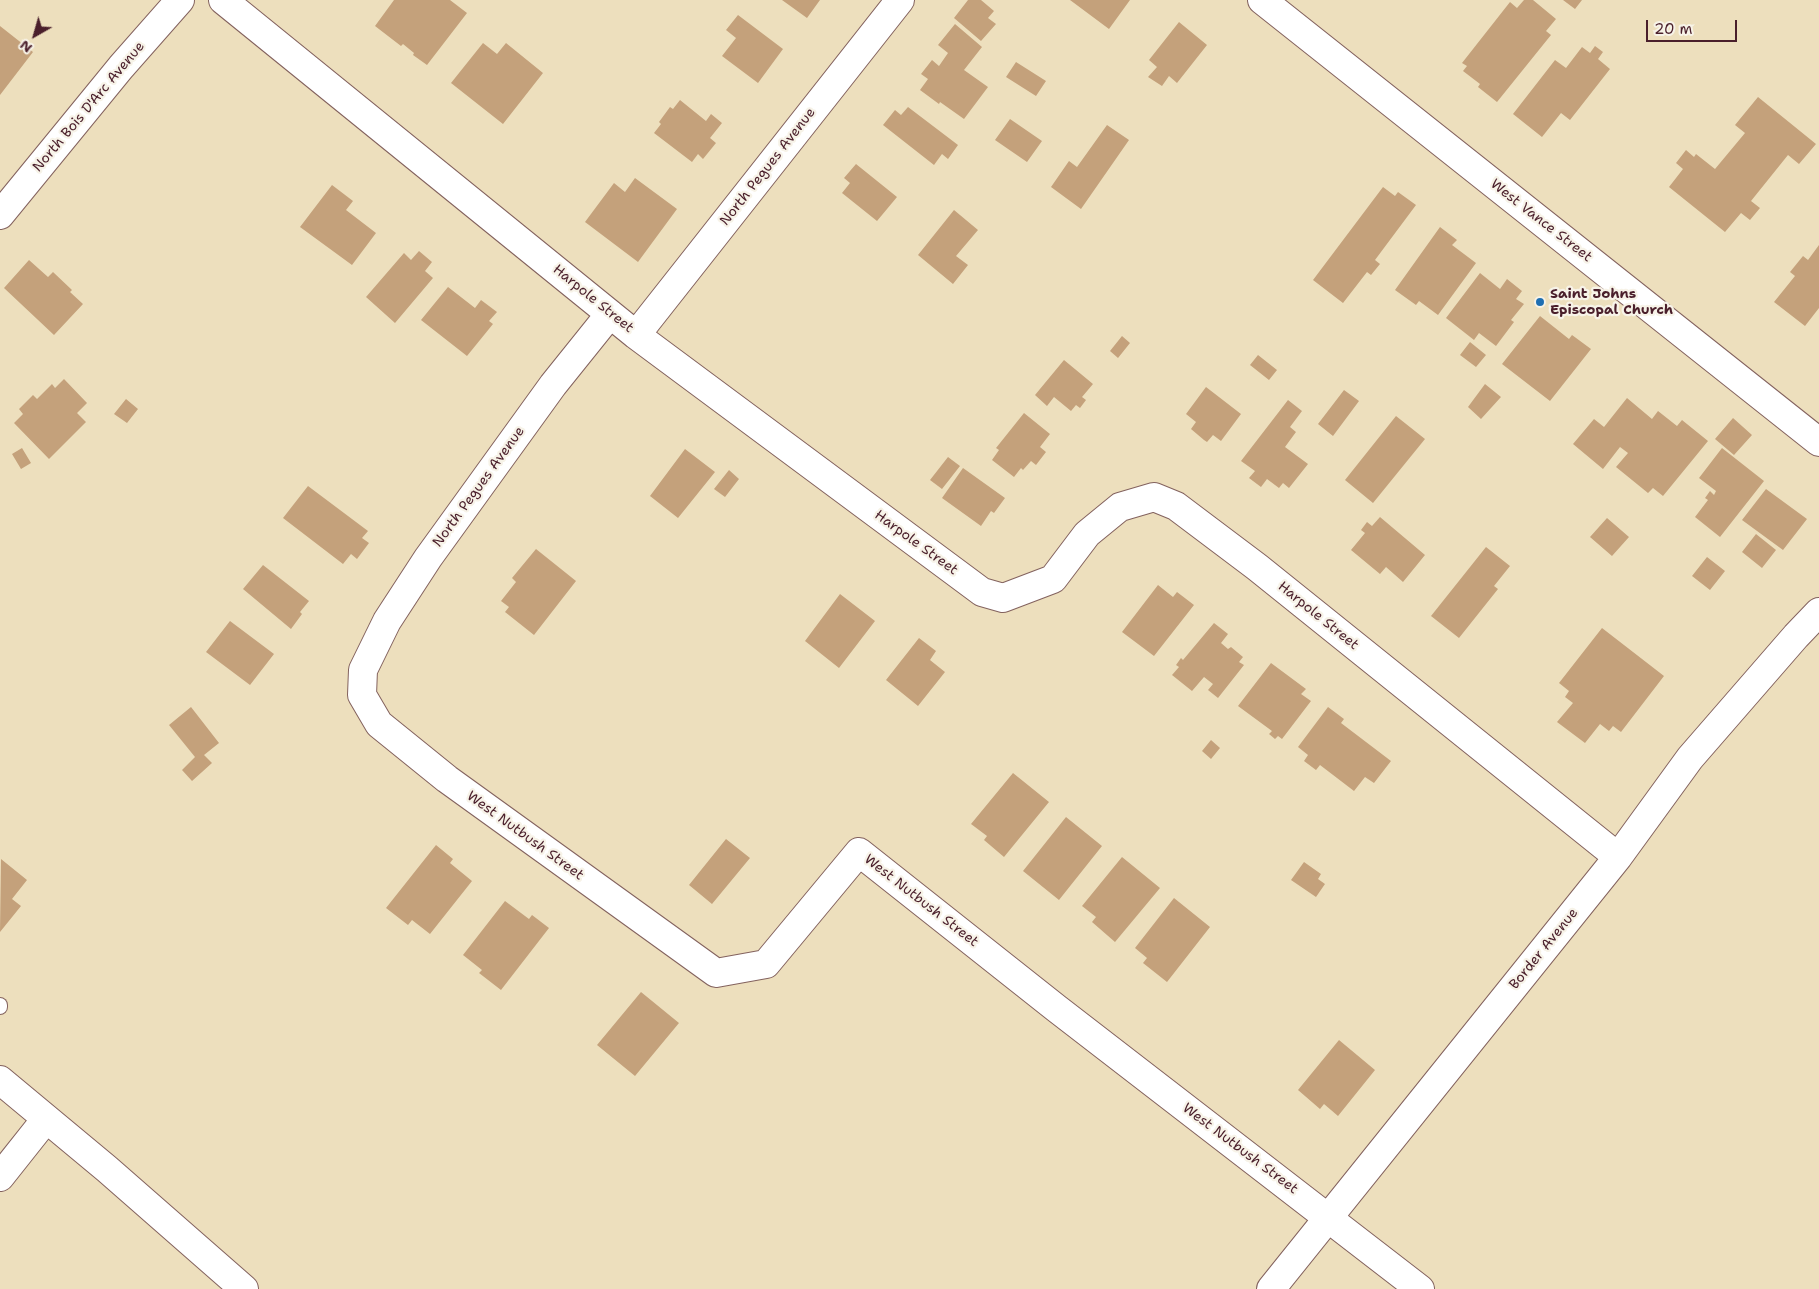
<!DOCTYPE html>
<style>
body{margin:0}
#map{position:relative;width:1819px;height:1289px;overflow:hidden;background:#eddfbd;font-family:"Shantell Sans",sans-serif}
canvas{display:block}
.north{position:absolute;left:10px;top:10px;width:50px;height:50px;-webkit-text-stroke:4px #f7f3e8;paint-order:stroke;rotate:218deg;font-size:14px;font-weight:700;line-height:20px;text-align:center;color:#4a1f2b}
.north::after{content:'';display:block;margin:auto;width:18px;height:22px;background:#4a1f2b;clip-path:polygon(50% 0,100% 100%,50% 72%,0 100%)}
.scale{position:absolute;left:1646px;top:20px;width:91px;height:22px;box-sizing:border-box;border:2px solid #4a1f2b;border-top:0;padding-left:6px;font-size:15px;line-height:18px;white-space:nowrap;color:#4a1f2b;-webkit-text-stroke:4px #f7f3e8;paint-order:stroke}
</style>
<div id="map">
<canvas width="1819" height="1289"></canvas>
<div class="north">N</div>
<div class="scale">20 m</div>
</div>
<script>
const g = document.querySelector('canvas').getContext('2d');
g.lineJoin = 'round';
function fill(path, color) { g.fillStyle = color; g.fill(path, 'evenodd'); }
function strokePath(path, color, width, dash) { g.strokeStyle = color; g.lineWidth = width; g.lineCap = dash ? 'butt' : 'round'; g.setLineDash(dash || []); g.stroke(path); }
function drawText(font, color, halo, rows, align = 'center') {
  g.font = font + ' "Shantell Sans",sans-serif'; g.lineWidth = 4.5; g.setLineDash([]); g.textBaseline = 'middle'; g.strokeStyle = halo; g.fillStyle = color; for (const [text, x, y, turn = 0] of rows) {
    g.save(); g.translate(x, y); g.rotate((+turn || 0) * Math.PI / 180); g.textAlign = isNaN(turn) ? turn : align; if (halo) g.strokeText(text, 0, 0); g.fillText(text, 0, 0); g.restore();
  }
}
fill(new Path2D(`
 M394,0h56l17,13 -40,52 -14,-10 1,-2 -11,-9 -2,2 -26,-20z
 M782,0h38l-13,18z
 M968,0h13l13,11 -6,7 8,6 -15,17 -27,-23z
 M1070,0h60l-21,29z
 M1524,0h9l23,19 -10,12 5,4 -54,67 -19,-15 2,-3 -17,-13 4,-5 -5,-3 48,-61 7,6z
 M1563,0h19l-7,9z
 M738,15l45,34 -25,34 -36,-27 14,-18 -10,-8z
 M1179,22l28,23 -30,38 -8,-7 -7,10 -14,-9 9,-10 -8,-7z
 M955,24l27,23 -18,23 24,17 -24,32 -24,-17 -1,2 -19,-14 8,-11 -7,-5 11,-14 7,6 9,-13 -10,-8z
 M0,26l33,26 -33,43z
 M483,43l14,11 9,-11 37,30 -40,51 -52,-41z
 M1595,46l8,6 -5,7 12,10 -40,51 -9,-7 -19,24 -29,-23 42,-54 11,8 16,-21 8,6z
 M1016,62l30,19 -10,15 -30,-19z
 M1758,97l58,47 -17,20 -11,-9 -37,46 9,7 -10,12 -9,-7 -16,19 -56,-45 14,-18 -7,-6 10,-13 8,7 2,-3 19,15 30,-36 -10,-8z
 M680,100l26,21 5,-7 11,9 -12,15 6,5 -13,16 -5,-5 -6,8 -38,-29 7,-9 -2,-2 11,-15 3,2z
 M908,107l50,38 -10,14 -6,-5 -8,11 -51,-40 12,-15 6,5z
 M1010,119l32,22 -15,21 -32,-22z
 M1107,125l22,15 -48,69 -30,-22 18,-26 8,6z
 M856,164l41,33 -20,24 -35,-28 8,-10 -6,-5z
 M635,178l42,31 -39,53 -53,-40 29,-39 11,9z
 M332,185l21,16 -7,9 30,23 -24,32 -52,-38z
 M1383,187l12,9 3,-4 18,13 -41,55 5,4 -9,11 -4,-3 -24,31 -30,-23z
 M954,210l24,20 -22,26 12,9 -15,19 -35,-29z
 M1440,227l17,13 -5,5 24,18 -38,52 -19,-14 -3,4 -21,-15z
 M1819,245v63l-14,18 -31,-24 21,-26 -5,-4 13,-16 5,4z
 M419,251l13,11 -7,9 8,7 -38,45 -29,-26 38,-44 7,7z
 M29,260l19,17 5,-5 19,18 -2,2 13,12 -29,31 -50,-47z
 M1480,273l20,16 7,-10 15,12 -6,8 8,5 -13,16 3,2 -18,24 -17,-13 -5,7 -28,-22z
 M448,287l27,21 6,-8 16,12 -8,9 4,3 -26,32 -46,-36z
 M1540,316l29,23 3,-4 19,14 -41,52 -48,-37z
 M1122,336l8,7 -12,15 -8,-7z
 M1470,342l16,13 -10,12 -16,-12z
 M1258,355l19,15 -8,10 -19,-15z
 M1064,360l29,24 -11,13 4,3 -6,8 -4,-3 -5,6 -17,-14 -7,9 -12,-11z
 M64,379l23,24 -10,10 9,9 -37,37 -35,-36 9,-9 -4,-5 14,-14 4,4 15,-15 3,4z
 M1485,384l16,13 -20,22 -13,-12z
 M1206,387l35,27 -20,27 -8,-6 -6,7 -3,-2 -13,-11 5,-7 -10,-8z
 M1344,390l15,11 -26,35 -15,-12z
 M1627,398l25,21 6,-8 19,15 5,-6 26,21 -45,55 -10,-8 -5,5 -32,-26 12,-14 -8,-6 -17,22 -30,-25 21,-25 10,8z
 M126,399l12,10 -11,14 -13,-9z
 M1288,400l14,11 -12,16 6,5 -11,15 23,17 -19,24 -6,-5 -4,5 -12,-9 -6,8 -12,-9 6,-7 -14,-10z
 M1024,413l26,21 -10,13 6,5 -10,13 -5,-4 -8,9 -2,-2 -7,9 -22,-17 7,-10 -3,-2z
 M1396,416l29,23 -52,64 -28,-23z
 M1733,418l19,17 -18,20 -19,-16z
 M22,448l9,15 -10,6 -9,-15z
 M1722,448l42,33 -44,56 -25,-20 13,-17 -3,-2 5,-7 4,4 2,-4 -17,-13z
 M685,449l30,23 -37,46 -28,-22z
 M948,457l12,9 -18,23 -12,-9z
 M963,468l42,30 -11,15 -3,-2 -10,15 -39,-28z
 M729,470l10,9 -14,18 -11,-8z
 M308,486l60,45 -6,7 7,5 -12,16 -6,-5 -8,10 -60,-46z
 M1766,489l41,30 -24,31 -41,-30z
 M1380,517l45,38 -22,27 -17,-15 -6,7 -29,-24 14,-17 -4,-3 6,-8 5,4z
 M1607,518l22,19 -17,19 -22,-19z
 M1756,534l20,16 -14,18 -20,-16z
 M1486,547l24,19 -16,20 4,3 -39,49 -28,-22z
 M536,549l40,32 -42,54 -29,-23 4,-5 -8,-6 15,-19 -4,-4z
 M1707,557l18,14 -15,19 -18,-14z
 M263,565l46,36 -9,11 2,2 -11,15 -48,-40z
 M1158,585l15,12 4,-5 17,13 -40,51 -32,-24z
 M840,594l35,27 -36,47 -34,-27z
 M230,621l44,33 -24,31 -44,-33z
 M1214,623l14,11 -7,9 7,6 3,-2 12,10 -4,5 5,3 -26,33 -10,-8 5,-6 -9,-7 -12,14 -20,-16 7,-8 -3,-2 5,-7 2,2z
 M1602,628l62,48 -43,56 -8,-6 -4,5 -9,-7 -15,19 -28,-21 16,-19 -8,-6 4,-6 -10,-8z
 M919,638l17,13 -6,9 15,12 -27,34 -32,-26z
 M1271,663l35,26 -5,5 10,7 -29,38 -4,-3 -3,3 -6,-5 3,-3 -34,-25z
 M191,707l28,36 -15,12 8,8 -20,18 -10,-11 13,-13 -26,-32z
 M1328,707l16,12 -3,4 50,38 -17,22 -9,-6 -11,14 -34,-26 -4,5 -12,-9 4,-6 -10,-8z
 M1211,740l9,8 -9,11 -9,-8z
 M1013,773l36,29 -45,55 -20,-17 3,-4 -16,-12z
 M1066,817l36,29 -43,54 -36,-29z
 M726,839l24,19 -38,46 -23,-19z
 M436,845l17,14 -3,4 22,18 -42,53 -18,-14 -4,5 -22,-17z
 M1122,857l38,31 -45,54 -23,-20 4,-5 -14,-11z
 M1,859l26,21 -15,19 9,7 -21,26z
 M1304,862l17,12 -3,5 7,5 -9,13 -25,-17z
 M1174,898l36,29 -43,55 -24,-19 4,-5 -12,-10z
 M505,901l24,18 3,-4 17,13 -48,62 -22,-17 3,-3 -19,-15z
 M641,992l38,31 -44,53 -38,-31z
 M1339,1040l36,30 -37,46 -14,-12 -4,5 -22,-19z`), '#c4a17b');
const lane = new Path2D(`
 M0,1005v2`);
const street = new Path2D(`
 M223,0l413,335 346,257 21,6 50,-19 34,-45 33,-27 34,-10 22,9 81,61 361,290
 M1262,0l557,442
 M0,215l121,-148 59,-67
 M610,314l-57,71 -125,173 -41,63 -24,49 -1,25 17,29 68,55 269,194 50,-9 93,-112 197,156 364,281
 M636,335l264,-335
 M0,1177l46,-58
 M1271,1289l347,-432 72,-99 106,-122 23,-24`);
const secondary = new Path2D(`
 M0,1080l107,89 137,120`);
strokePath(lane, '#83625e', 16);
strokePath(street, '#83625e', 30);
strokePath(secondary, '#83625e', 30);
strokePath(lane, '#fff', 14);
strokePath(street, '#fff', 28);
strokePath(secondary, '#fff', 28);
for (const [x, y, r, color] of [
 [1540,302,5,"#1f6fb2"]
]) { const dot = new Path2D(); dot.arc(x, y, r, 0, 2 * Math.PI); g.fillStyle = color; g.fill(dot); strokePath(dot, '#f7f3e8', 2); }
drawText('14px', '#4a1f2b', '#f7f3e8', [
 ["North Bois D'Arc Avenue",89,107,-50],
 ["North Pegues Avenue",768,167,-52],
 ["West Vance Street",1541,221,38],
 ["Harpole Street",593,299,39],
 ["North Pegues Avenue",479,487,-54],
 ["Harpole Street",916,543,36],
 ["Harpole Street",1318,616,39],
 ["West Nutbush Street",525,836,36],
 ["West Nutbush Street",921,901,38],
 ["Border Avenue",1544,949,-51],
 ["West Nutbush Street",1240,1149,37]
]);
drawText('bold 14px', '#4a1f2b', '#f7f3e8', [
 ["Saint Johns",1550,294],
 ["Episcopal Church",1550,310]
], 'left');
</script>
